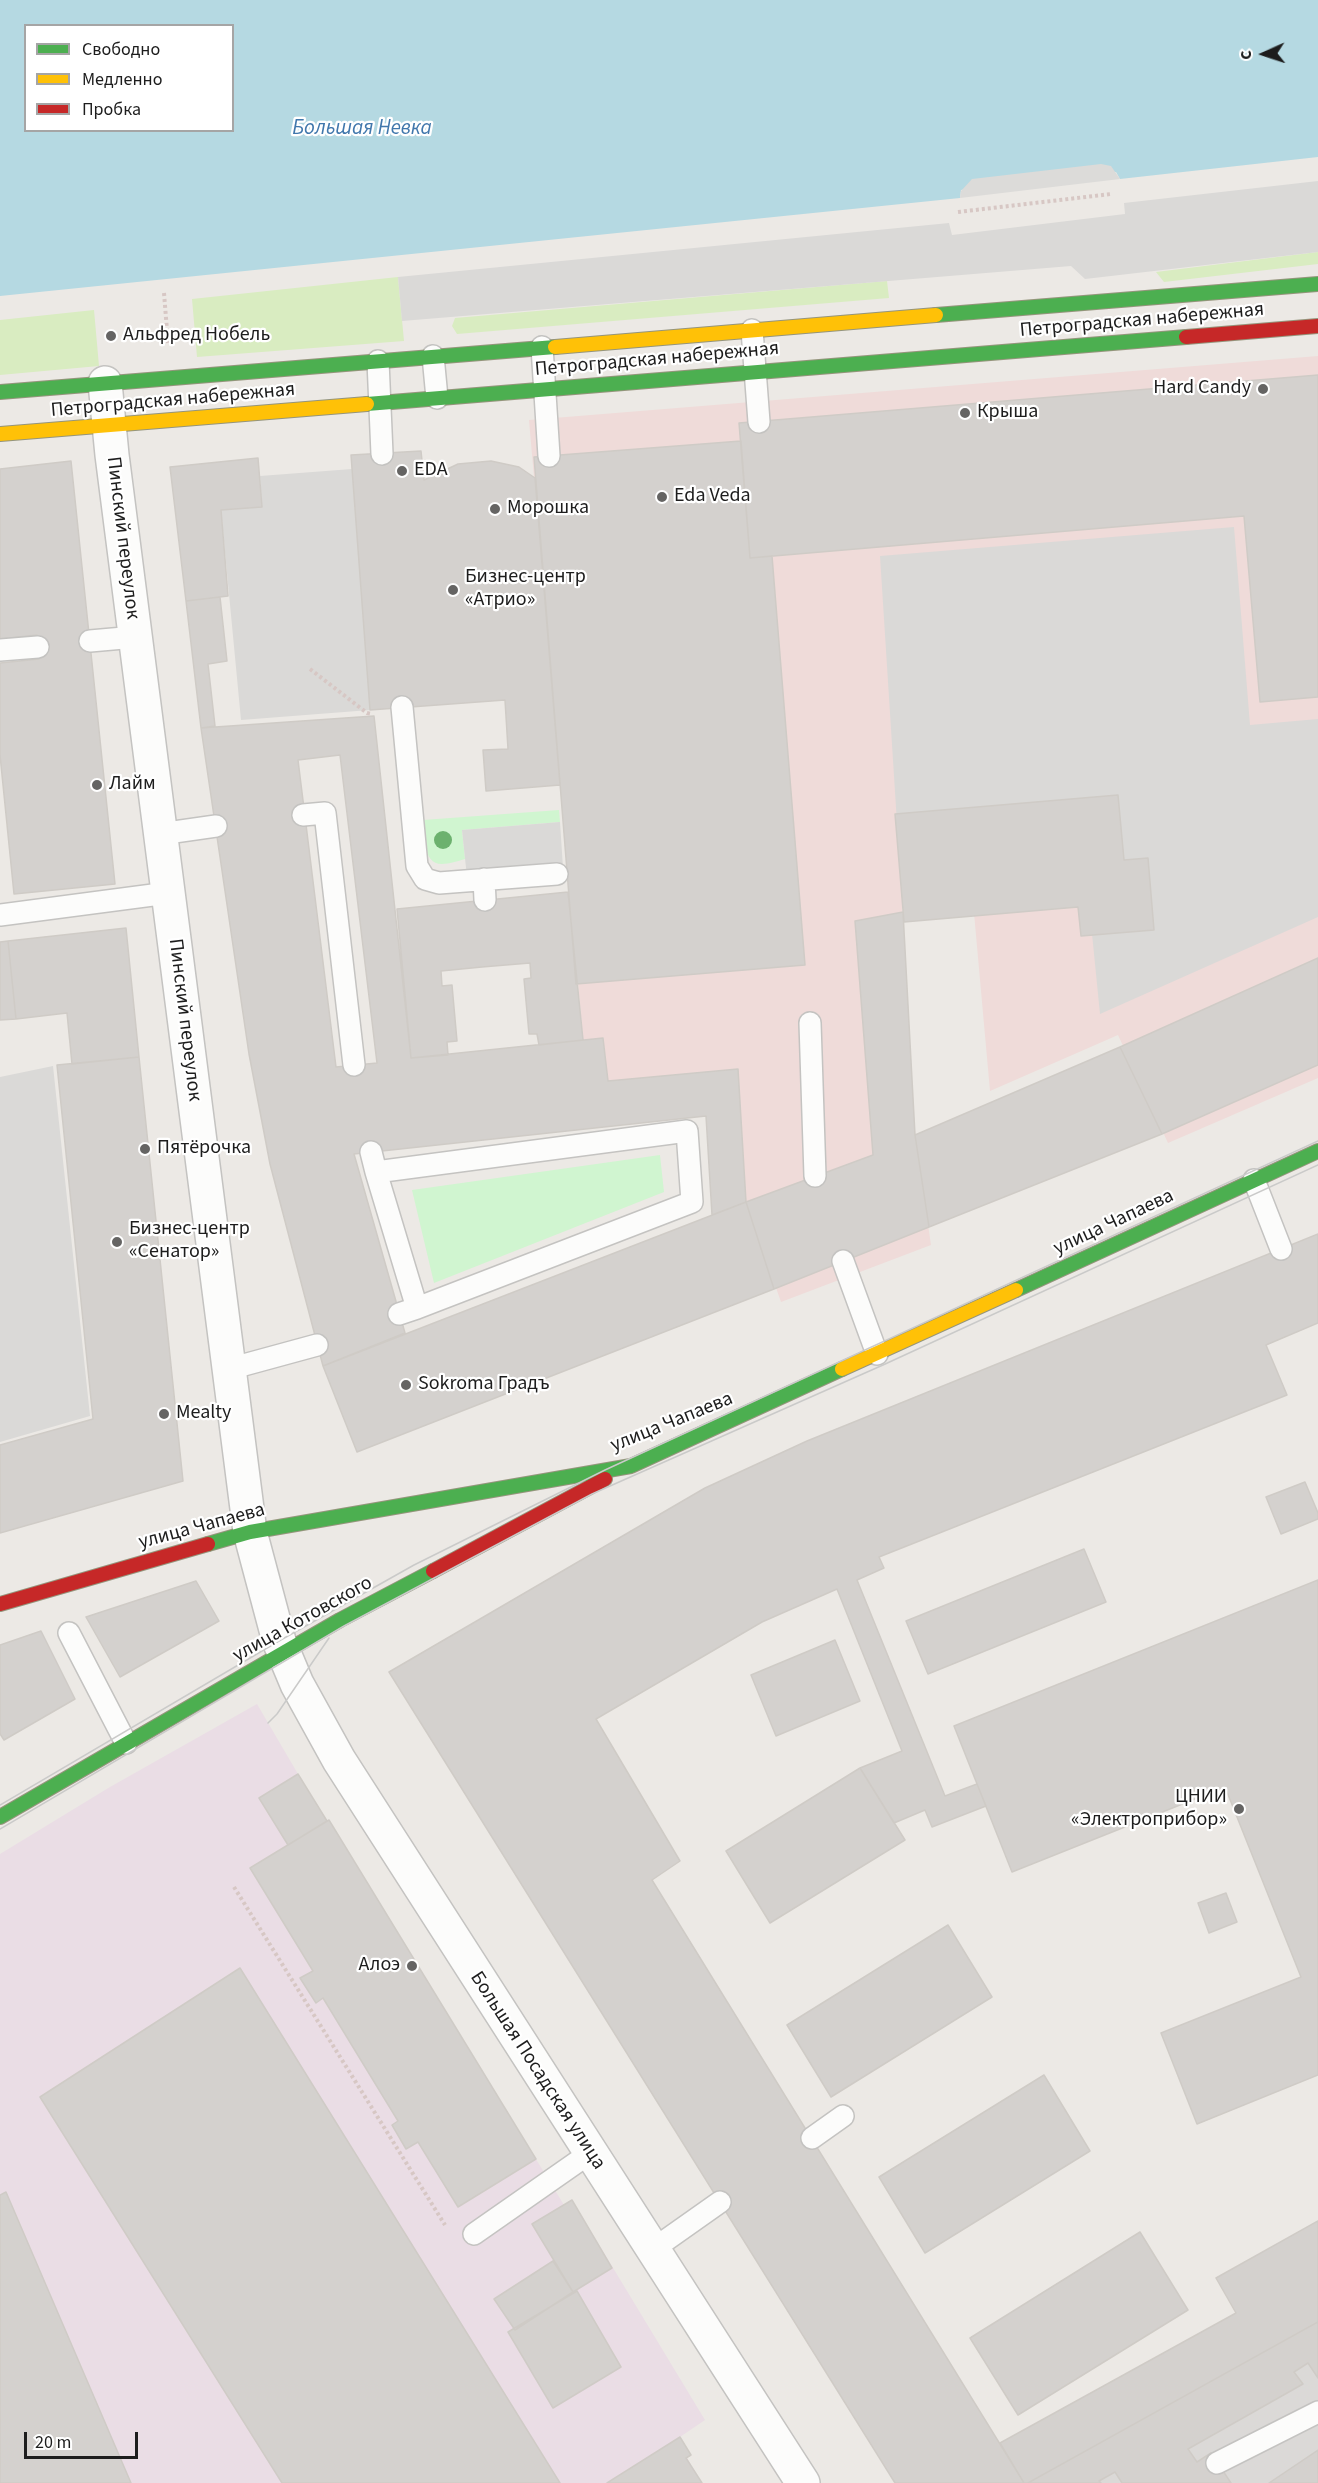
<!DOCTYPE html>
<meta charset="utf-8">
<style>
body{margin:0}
#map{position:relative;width:1318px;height:2483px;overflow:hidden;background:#ece9e5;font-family:"Source Sans 3",sans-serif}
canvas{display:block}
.legend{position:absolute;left:24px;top:24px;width:210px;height:108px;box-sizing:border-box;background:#fff;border:2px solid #a5a5a5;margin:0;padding:8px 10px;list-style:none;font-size:18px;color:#1d1d1d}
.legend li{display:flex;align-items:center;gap:12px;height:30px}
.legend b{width:30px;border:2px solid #a5a5a5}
.north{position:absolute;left:1234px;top:24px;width:60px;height:60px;-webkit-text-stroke:4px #fff;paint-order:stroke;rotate:267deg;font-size:16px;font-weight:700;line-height:24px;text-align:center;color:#1d1d1d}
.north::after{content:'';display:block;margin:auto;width:21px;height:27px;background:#1d1d1d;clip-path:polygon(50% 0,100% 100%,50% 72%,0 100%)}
.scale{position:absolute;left:24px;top:2432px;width:114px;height:27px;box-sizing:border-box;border:3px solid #1d1d1d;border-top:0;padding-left:8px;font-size:18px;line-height:21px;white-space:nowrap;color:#1d1d1d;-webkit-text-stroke:4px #fff;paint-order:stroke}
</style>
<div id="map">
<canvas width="1318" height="2483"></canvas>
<ul class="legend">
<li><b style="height:8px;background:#4caf50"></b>Свободно</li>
<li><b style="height:8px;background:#ffc107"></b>Медленно</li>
<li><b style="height:8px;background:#c62828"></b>Пробка</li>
</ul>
<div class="north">С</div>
<div class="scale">20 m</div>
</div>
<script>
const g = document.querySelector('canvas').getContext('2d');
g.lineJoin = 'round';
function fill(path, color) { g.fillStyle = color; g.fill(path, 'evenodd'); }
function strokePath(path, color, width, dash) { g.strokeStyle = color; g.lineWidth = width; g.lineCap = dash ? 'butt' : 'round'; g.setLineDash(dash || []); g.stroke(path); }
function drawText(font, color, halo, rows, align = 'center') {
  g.font = font + ' "Source Sans 3",sans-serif'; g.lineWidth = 4.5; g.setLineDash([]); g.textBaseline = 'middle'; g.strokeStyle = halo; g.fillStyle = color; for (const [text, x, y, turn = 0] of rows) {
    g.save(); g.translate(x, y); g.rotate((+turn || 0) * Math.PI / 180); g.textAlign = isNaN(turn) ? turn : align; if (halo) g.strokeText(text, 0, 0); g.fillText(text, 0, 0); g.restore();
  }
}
fill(new Path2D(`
 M1318,2324v159h-281z`), '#dbd9d7');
fill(new Path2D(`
 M1318,356v722l-150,65 -50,-108 -128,56 -23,-256 -67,27 15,273 16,110 -150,57 -35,-100 -8,-133 -130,12 -5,-43 -20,2 -54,-620z`), '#efdbd9');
fill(new Path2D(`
 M257,1704l41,70 29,47 2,-1 235,385 8,-5 133,220 -25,17 11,18 -4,3 15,25h-702v-629l110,-67z`), '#eadde5');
fill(new Path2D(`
 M1318,252v12l-154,18 -8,-10z
 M398,277l6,64 -207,16 -5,-58z
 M887,281l2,17 -432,36 -5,-8 3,-8z
 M94,310l5,56 -99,9v-55z`), '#d9ecc1');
fill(new Path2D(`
 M559,810l1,12 -98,8 3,29c-7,2 -16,5 -23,5 -20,0 -18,-30 -19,-44z
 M660,1155l4,37 -230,91 -22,-93z`), '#d0f5d0');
fill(new Path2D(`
 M1318,181v71l-233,27 -14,-13 -669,55 -4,-44 551,-54 3,12 173,-21 -1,-11z
 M352,469l18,241 -129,10 -20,-210 41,-3 -2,-31z
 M1234,527l16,198 68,-6v198l-218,97 -20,-201 -183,10 -17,-267z
 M560,822l3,46 -96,9 -5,-47z
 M53,1066l37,350 -90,26v-365z`), '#dad9d7');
fill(new Path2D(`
 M0,0h1318v157l-198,22 -4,-7 -155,18 -1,8 -960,98zM26,26h206v104h-206z`), '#b5d9e2');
fill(new Path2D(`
 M1101,164l10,2 9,13 -160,19 1,-7 11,-12z`), '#dcdbd9');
const building = new Path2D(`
 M1318,375v322l-58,5 -16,-186 -494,42 -11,-135z
 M741,441l9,117 22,-2 33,409 -229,19 -42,-527z
 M421,451l3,29 34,-16 33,-3 28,6 16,11 25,307 -74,6 -3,-41 25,-1 -3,-49 -135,10 -19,-255z
 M258,458l4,49 -41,3 7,86 -42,5 -16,-134z
 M71,461l44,423 -101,10 -14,-139v-92l39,-4 -2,-24 -37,4v-170z
 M220,597l7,64 -19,3 7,62 -14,2 -15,-127z
 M374,716l37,342 192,-20 5,43 130,-12 8,133 -34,13 -6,-99 -352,38 51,179 -82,33 -53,-202 -21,-110 -48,-326zM340,755l37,308 -41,4 -38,-307z
 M1118,795l6,65 24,-2 6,72 -73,6 -3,-29 -174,15 -9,-108z
 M568,892l15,148 -44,5 -2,-11h-8l-5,-55 7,-1 -1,-15 -48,4 -41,4 1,15 10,-1 5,56 -10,1 1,13 -37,3 -14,-149z
 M903,912l12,223 14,92 -155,62 -28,-87 127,-47 -18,-234z
 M126,928l13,129 -67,7 -5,-51 -51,6 -8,-78z
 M8,941l8,78 -16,1v-78z
 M1318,958v107l-156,69 -42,-87z
 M1120,1047l42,87 -233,93 -14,-92z
 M139,1057l44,424 -183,52v-88l93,-26 -36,-354z
 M746,1202l28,87 -417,163 -34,-86z
 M1318,1234v89l-52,22 21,50 -408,162 5,11 -27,12 88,216 32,-12 9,22 -54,21 -7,-17 -31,13 -34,-55 42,-17 -65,-162 -75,33 -166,97 84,142 -28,19 372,603h-129l-506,-811 316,-184 102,-47z
 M1305,1482l13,31v6l-37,15 -15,-37z
 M1084,1549l22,53 -178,72 -22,-53z
 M1318,1580v495l-121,49 -36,-91 140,-56 -76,-190 -213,85 -58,-146z
 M196,1581l23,40 -99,56 -34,-60z
 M41,1631l34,68 -71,41 -4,-6v-89z
 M835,1640l25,61 -84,35 -25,-61z
 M860,1768l45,72 -135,83 -44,-72z
 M298,1774l29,47 -39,24 -29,-47z
 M329,1820l207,339 -78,48 -40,-65 -12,7 -14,-24 6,-4 -75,-123 -7,5 -16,-25 13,-7 -63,-103z
 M1226,1893l11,29 -28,11 -11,-30z
 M948,1925l44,72 -161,100 -44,-72z
 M240,1968l320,515h-278l-242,-386z
 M1044,2075l46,76 -165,102 -46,-76z
 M6,2192l125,291h-131v-288z
 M572,2200l40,68 -39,24 -41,-68z
 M1318,2221v101l-290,161h-4l-24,-40 236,-130 -20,-35z
 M1140,2232l48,78 -170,105 -48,-77z
 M553,2261l20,31 -58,38 -21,-31z
 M577,2291l44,76 -68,41 -45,-76z
 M1318,2322v56l-10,-15 -14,9 9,12 -115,65 9,13 14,-9 20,30h-109l-7,-11 -16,9 2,2h-73z
 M680,2437l11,18 -5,3 16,25h-95z
 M1318,2450v33h-49z`);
fill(building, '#d4d1ce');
strokePath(building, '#cfcbc6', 1.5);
const lane = new Path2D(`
 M752,330l7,92
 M542,347l7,109
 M433,356l4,42
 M378,361l4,93
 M90,641l45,-4
 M0,650l38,-3
 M402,707l15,159 8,13 14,4 118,-9
 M303,815l22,-2 29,252
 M160,834l56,-8
 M484,879l1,21
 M0,915l168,-22
 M810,1023l5,153
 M371,1152l5,20
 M1254,1180l27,69
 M843,1261l34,93
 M399,1314l18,-6 275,-106 -5,-71 -311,41 41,136
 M229,1369l88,-24
 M69,1633l57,110
 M812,2138l31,-22
 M474,2234l116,-81
 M652,2250l68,-48
 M1217,2463l101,-51`);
const street = new Path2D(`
 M105,383l7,72 138,1077 29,109 18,43 42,76 464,723`);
const fast = new Path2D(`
 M936,315l382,-31
 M0,392l555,-45
 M367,404l819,-67
 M1016,1290l302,-139
 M208,1544l42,-12 381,-66 211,-97
 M0,1817l340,-197 93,-49`);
const slow = new Path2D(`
 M555,347l381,-32
 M0,434l367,-30
 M842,1369l174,-79`);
const jam = new Path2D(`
 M1186,337l132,-11
 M433,1571l172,-92
 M0,1604l208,-60`);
strokePath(lane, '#c4c3c1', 24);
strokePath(street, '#c4c3c1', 36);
strokePath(fast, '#95957c', 16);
strokePath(slow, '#95957c', 16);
strokePath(jam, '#95957c', 16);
strokePath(new Path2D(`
 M958,212l153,-18
 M164,293l4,50
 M310,669l57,44 5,1
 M234,1887l211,338`), '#d7c7c4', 4, [3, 3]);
strokePath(lane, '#fcfcfb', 21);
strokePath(street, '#fcfcfb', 33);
strokePath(fast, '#4caf50', 14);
strokePath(slow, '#ffc107', 14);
strokePath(jam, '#c62828', 14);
strokePath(new Path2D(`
 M268,1723l9,-9 52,-76
 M0,1805l279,-164 135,-76 191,-95 713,-329
 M0,1829l344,-203 248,-132 291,-129 435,-200`), '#cacac9', 1.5);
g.fillStyle = '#6cb16e';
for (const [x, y] of [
 [443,840]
]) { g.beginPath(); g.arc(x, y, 9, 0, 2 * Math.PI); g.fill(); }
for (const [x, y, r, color] of [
 [111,336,6,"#656463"],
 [1263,389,6,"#656463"],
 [965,413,6,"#656463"],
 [402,471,6,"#656463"],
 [662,497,6,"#656463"],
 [495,509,6,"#656463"],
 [453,590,6,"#656463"],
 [97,785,6,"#656463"],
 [145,1149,6,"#656463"],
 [117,1242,6,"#656463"],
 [406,1385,6,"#656463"],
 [164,1414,6,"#656463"],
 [1239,1809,6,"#656463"],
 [412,1966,6,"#656463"]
]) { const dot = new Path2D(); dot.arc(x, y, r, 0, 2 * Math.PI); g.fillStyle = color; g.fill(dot); strokePath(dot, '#fff', 2); }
drawText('20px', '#1d1d1d', '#fff', [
 ["Петроградская набережная",1142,321,-5],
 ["Петроградская набережная",657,360,-5],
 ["Петроградская набережная",173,401,-5],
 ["Пинский переулок",122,538,83],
 ["Пинский переулок",184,1020,83],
 ["улица Чапаева",1114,1223,-25],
 ["улица Чапаева",672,1423,-22],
 ["улица Чапаева",202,1527,-15],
 ["улица Котовского",303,1620,-29],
 ["Большая Посадская улица",537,2071,57]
]);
drawText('20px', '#1d1d1d', '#fff', [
 ["Альфред Нобель",123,336],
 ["Hard Candy",1251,389,"right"],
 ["Крыша",977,413],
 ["EDA",414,471],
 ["Eda Veda",674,497],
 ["Морошка",507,509],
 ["Бизнес-центр",465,578],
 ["«Атрио»",465,601],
 ["Лайм",109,785],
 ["Пятёрочка",157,1149],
 ["Бизнес-центр",129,1230],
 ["«Сенатор»",129,1253],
 ["Sokroma Градъ",418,1385],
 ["Mealty",176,1414],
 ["ЦНИИ",1227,1798,"right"],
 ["«Электроприбор»",1227,1821,"right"],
 ["Алоэ",400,1966,"right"]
], 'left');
drawText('italic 21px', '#4077ac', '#fff', [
 ["Большая Невка",362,129]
]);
</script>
